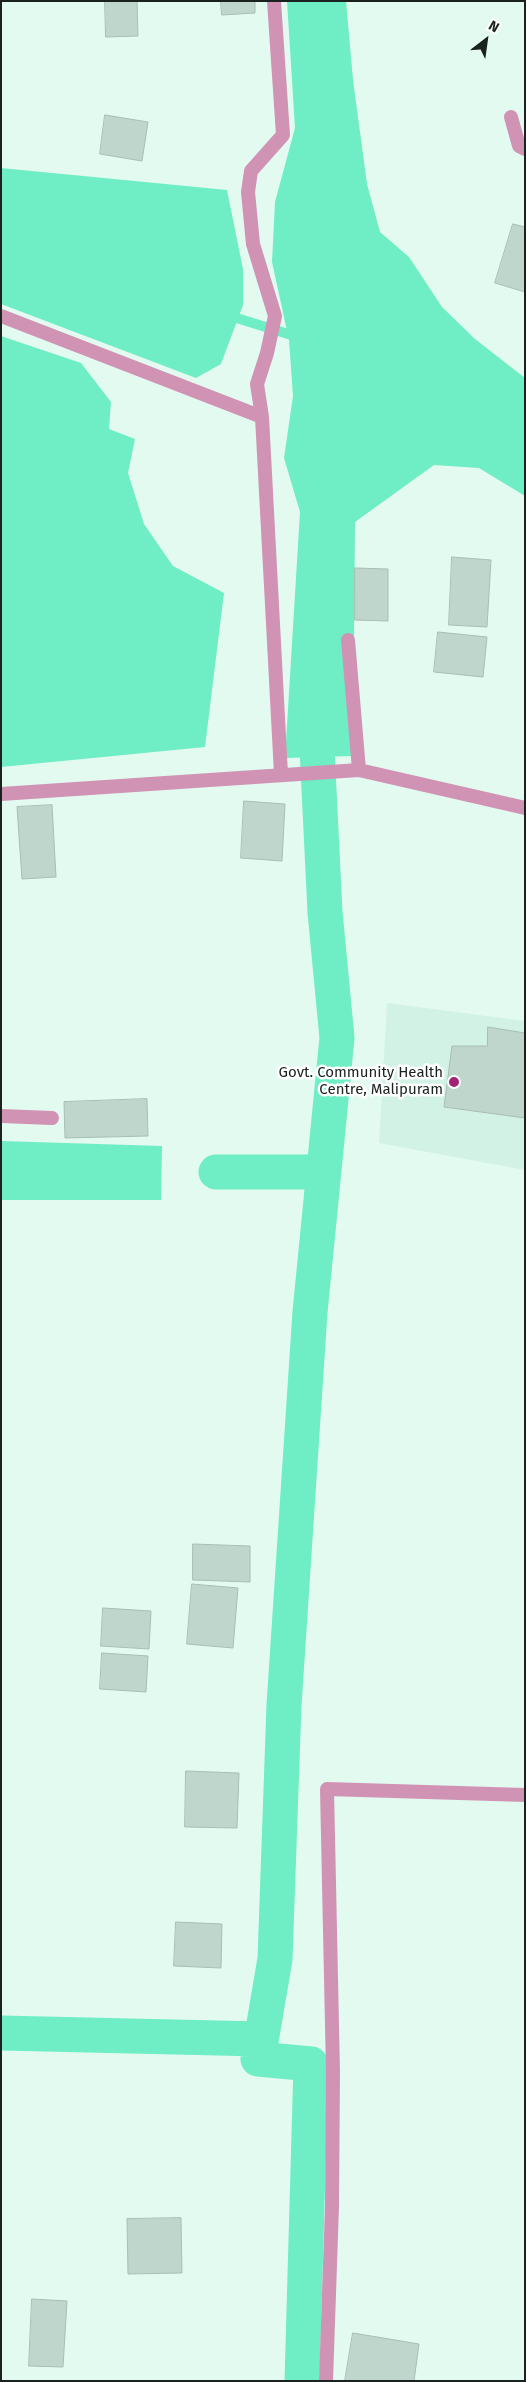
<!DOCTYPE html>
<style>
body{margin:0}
#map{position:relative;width:526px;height:2382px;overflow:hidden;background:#e3faf1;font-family:"Fira Sans",sans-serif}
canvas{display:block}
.frame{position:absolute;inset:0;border:2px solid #19221e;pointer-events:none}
.north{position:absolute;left:461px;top:15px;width:50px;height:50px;-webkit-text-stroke:4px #fff;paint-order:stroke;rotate:30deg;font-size:14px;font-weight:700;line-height:20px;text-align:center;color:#19221e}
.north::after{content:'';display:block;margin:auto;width:18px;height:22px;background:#19221e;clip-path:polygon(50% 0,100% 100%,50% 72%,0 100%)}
</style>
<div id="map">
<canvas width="526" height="2382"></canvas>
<div class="frame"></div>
<div class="north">N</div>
</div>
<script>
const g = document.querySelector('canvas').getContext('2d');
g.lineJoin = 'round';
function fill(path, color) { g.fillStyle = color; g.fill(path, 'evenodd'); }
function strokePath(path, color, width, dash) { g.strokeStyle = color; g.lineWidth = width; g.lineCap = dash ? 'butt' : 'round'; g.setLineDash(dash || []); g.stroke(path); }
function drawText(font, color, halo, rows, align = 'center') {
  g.font = font + ' "Fira Sans",sans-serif'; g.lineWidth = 5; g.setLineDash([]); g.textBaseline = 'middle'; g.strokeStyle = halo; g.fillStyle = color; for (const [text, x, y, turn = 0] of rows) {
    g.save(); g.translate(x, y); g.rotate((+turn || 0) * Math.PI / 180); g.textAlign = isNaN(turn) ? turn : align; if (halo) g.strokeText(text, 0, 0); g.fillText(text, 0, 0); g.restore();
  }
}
fill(new Path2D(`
 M387,1003l138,18v149l-146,-27z`), '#d2f2e5');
fill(new Path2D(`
 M287,1h59l7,79 14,104 13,48 29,25 33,50 33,32 50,39v118l-46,-28 -45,-3 -79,57 -2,234 -68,2 15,-246 -16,-54 9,-62 -4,-56 -17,-78 3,-60 20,-74z
 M1,168l226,22 16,79v36l-22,59 -25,14 -195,-74z
 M1,336l80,27 30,39 -2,27 26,10 -7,34 16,51 29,42 51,27 -19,154 -204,20z
 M1,1141l161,5 -1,54h-160z`), '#6fedc5');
strokePath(new Path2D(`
 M227,315l74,23`), '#6fedc5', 10);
strokePath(new Path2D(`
 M216,1172h107
 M1,2033l260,6
 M302,2381l9,-317 -53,-5 17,-100 9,-254 26,-393 27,-274 -12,-126 -10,-204`), '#6fedc5', 35);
const building = new Path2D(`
 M105,1h32l1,35 -32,1z
 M221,1h34v12l-33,2z
 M105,115l43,7 -6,39 -42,-7z
 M513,224l12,3v65l-30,-9z
 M452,557l39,3 -4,67 -38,-2z
 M355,568l33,1v52l-33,-1z
 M438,632l49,5 -4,40 -49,-5z
 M244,801l41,3 -3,57 -41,-3z
 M52,805l4,72 -34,2 -5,-72z
 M488,1027l37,6v85l-81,-11 8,-61h35z
 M147,1099l1,37 -83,2 -1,-36z
 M193,1544l57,2v36l-57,-2z
 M192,1584l46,4 -5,60 -46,-4z
 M103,1608l48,3 -2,38 -48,-3z
 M102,1653l46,3 -2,36 -46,-3z
 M186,1771l53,2 -2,55 -52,-1z
 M176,1922l46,2 -1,44 -47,-2z
 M181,2218l1,55 -54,1 -1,-55z
 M32,2299l35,2 -4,66 -34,-1z
 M353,2333l66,11 -5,37h-69z`);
fill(building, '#bfd6cd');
strokePath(building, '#a8beb5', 1);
strokePath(new Path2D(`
 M274,1l9,134 -32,36 -3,21 5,52 22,72 -8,37 -10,31 5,33 19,357
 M511,117l8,29 6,3
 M1,316l261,101
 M348,640l11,130
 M1,794l358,-24 166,38
 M1,1116l51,2
 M326,2381l6,-175 1,-134 -6,-283 198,6`), '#d093b4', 14);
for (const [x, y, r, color] of [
 [454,1082,6,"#a22376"]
]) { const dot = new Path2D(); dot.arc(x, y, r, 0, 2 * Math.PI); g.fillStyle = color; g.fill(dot); strokePath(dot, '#fff', 2); }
drawText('15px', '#19221e', '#fff', [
 ["Govt. Community Health",443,1073],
 ["Centre, Malipuram",443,1090]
], 'right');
</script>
